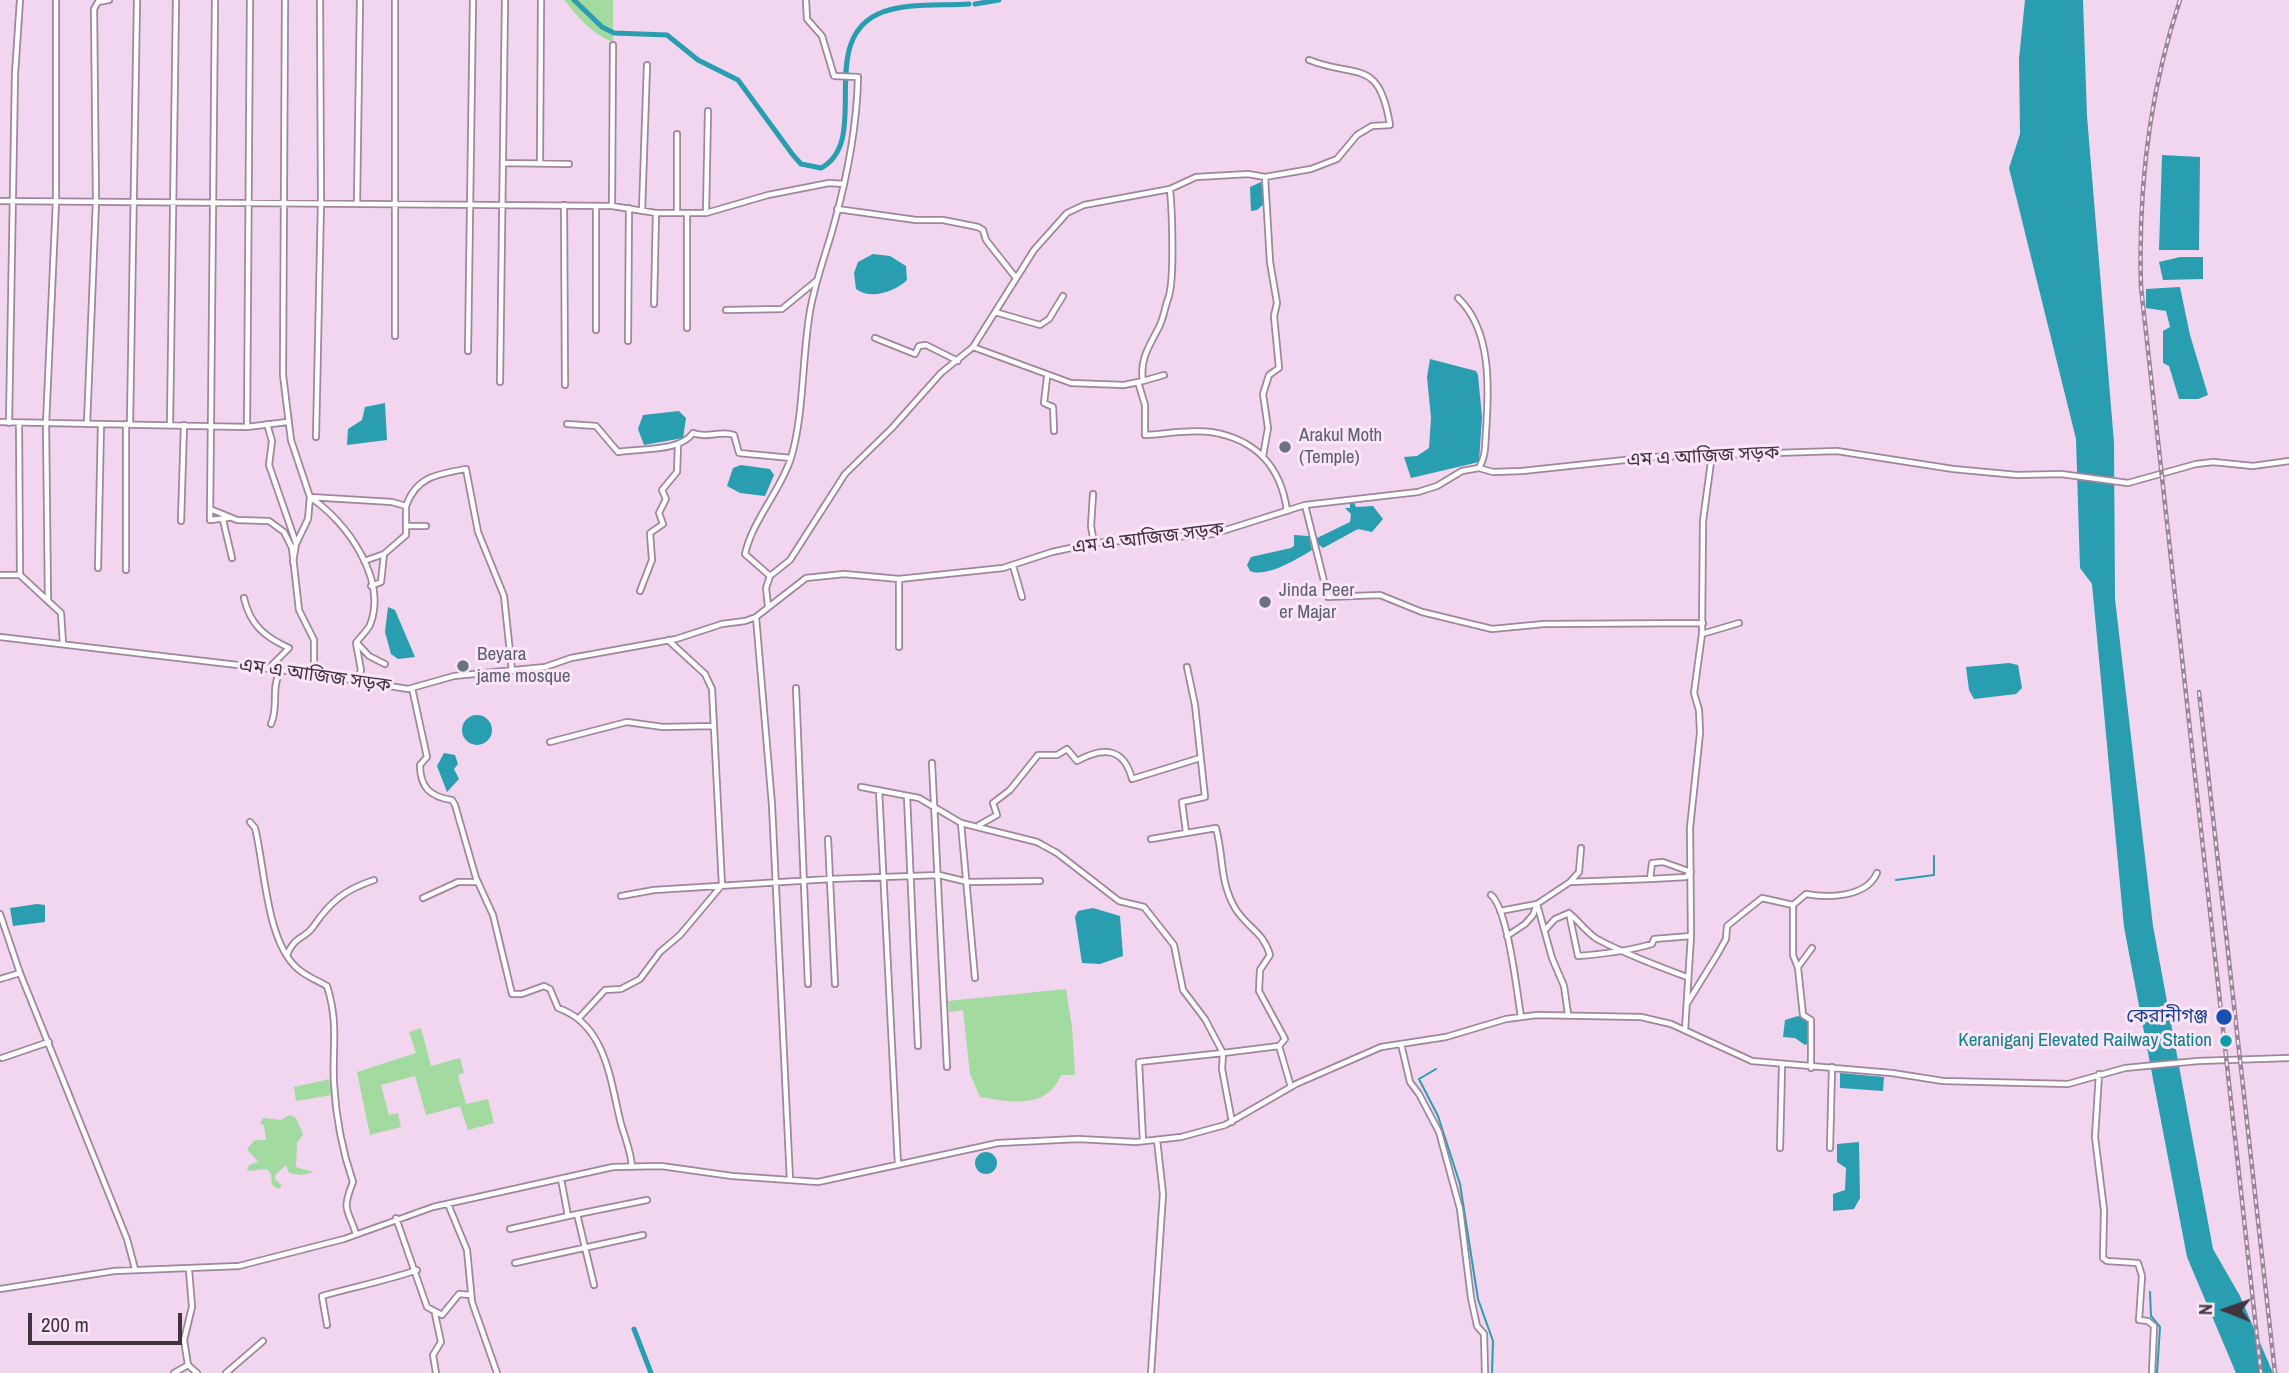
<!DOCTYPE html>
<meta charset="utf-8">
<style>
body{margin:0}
#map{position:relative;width:2289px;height:1373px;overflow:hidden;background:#f2d5ef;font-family:"Archivo Narrow",sans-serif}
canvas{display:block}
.north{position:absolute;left:2191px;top:1275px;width:70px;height:70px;-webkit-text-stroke:5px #fce5f9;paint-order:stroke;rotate:271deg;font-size:19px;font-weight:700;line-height:28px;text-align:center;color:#40353f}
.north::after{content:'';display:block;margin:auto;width:24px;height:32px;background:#40353f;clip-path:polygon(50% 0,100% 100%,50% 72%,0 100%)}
.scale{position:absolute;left:28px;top:1313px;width:154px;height:32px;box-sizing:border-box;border:4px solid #40353f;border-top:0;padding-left:9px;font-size:21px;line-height:24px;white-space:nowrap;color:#40353f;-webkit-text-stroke:5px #fce5f9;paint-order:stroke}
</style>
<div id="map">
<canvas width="2289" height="1373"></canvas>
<div class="north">N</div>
<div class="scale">200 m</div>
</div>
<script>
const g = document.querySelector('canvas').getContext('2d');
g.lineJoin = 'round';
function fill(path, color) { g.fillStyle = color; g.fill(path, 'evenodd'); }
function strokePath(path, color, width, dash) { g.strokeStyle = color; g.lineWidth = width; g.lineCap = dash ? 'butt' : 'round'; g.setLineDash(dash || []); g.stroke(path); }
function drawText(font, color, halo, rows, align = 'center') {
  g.font = font + ' "Archivo Narrow","Noto Sans Bengali",sans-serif'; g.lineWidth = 6; g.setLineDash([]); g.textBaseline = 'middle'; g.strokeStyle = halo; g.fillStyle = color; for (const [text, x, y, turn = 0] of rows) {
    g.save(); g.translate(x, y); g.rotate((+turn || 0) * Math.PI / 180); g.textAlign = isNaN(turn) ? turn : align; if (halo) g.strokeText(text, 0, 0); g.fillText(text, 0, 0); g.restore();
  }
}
fill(new Path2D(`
 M564,0h49v42c-20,-7 -36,-26 -49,-42z
 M1066,989l6,38 3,48h-14c-14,35 -51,27 -81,22l-10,-23 -7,-64 -14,2 -1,-11z
 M421,1028l10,38 29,-8 4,15 -6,2 8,29 22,-5 6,24 -26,7 -8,-24 -34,9 -11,-39 -34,9 8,30 9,-2 3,14 -31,8 -13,-63 59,-19 -7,-21z
 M329,1079l3,16 -36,6 -2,-14z
 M290,1115l6,3 7,16 -6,9 -1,24 18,5 -13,3 -12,-2 -3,-8 -11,10v4l7,7 -4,3 -6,-4 -1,-11 -4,-5 -20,2 2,-6 9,-3 -11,-13 8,-9h11l-2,-15 -4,-1 3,-6 18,2z`), '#a3daa0');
fill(new Path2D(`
 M2025,0h58l4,116 27,327 1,156 38,327 60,323 27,47 33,77h-37l-49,-116 -63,-330 -32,-343 -12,-16 -4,-129 -67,-271 11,-34 -1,-75z
 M2162,155l38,2 -1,93h-40z
 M1261,182l4,21 -8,7 -6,1 -1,-24z
 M873,254l17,2 16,10 1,14c-12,12 -37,20 -51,9l-2,-16 4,-11z
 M2180,257h23v22l-40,1 -4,-18z
 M2180,287l10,48 18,60 -10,4h-19l-10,-33 -6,-3v-32l7,-4 -4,-16 -20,-3v-19z
 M1430,359l46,12 2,4 4,42 -3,45 -68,16 -7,-21 13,-1 12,-8 2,-30 -4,-41z
 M385,403l2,37 -40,5 1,-16 14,-9 3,-13z
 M679,411l7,7 -3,20 -39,7 -6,-16 5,-14z
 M741,465l29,4 4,6 -9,21 -25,-3 -13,-7 6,-18z
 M1354,502l2,5 17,-1 10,13 -11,13 -14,-3 -35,19 -6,-5v-5l33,-16 1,-8 -6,-6h5v-5z
 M1294,535l15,1 3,14c-15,9 -45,28 -62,21l-3,-6 4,-8 40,-9 3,-2z
 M388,607l7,3 20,47 -17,2 -7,-5 -6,-22z
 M2009,663l9,2 4,23 -6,6 -42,5 -5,-9 -3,-23z
 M462 730a15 15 0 1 1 30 0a15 15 0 1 1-30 0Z
 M444,753l11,2 3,9 -4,5 5,10 -12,13 -10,-26z
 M37,904l8,1v17l-32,4 -3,-18z
 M1093,908l27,8 3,40 -23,8 -18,-1 -7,-46 3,-6z
 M1798,1016l10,5 1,22 -4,2 -10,-7 -12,-1 2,-17z
 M1840,1073l44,4 -1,14 -43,-3z
 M1859,1142l1,56 -6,11 -21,2v-17l12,-4 1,-22 -9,-6v-18z
 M975 1163a11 11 0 1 1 22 0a11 11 0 1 1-22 0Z`), '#289eb0');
strokePath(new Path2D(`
 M1896,880l38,-5v-19
 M1436,1069l-17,10 19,37 22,68 18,115 15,42 -1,32
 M2150,1292l1,24 9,11 -3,46`), '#289eb0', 2);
strokePath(new Path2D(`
 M574,0l28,27 12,6 53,2 31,25 40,20 55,75 8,9 20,4c51,-27 -5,-125 57,-154 25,-12 64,-8 91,-10
 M975,4l24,-4
 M634,1329l17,44`), '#289eb0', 5);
const street = new Path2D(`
 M56,0v201l-10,223 2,177 13,12 2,31
 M215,0l-5,520 18,-2
 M285,0l-2,375 8,65 19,57 -2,22 -12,25 -3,18
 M503,163l66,1
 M540,163l1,-163
 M0,201l612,5 44,7h50l62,-18 61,-12 15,1
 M357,202l3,-202
 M564,205l1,180
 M612,206l1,-161
 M837,209l79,11h27l35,7 5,3 3,10 30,38
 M642,211l5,-146
 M677,213v-79
 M687,213v115
 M706,213l2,-102
 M1458,298c34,32 31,91 28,134 -1,14 0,24 -7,36
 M654,304l2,-91
 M726,310l56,-1 34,-28
 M995,312l45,13 9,-6 14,-23
 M596,330v-124
 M395,336v-336
 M875,338l40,16 4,-8 7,-1 32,16
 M628,341l1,-133
 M973,347l98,36 53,2 19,-4c-4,-23 8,-37 17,-56 4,-9 5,-18 8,-26 7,-17 4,-89 2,-110
 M468,351l5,-351
 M1047,377l-3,26 9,4 1,24
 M1143,381l21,-6
 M500,382l5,-382
 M1138,382l7,23v30c21,-1 45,-6 66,-3 44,7 70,34 76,79
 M0,422l247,5 40,-5
 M9,423l6,-349 5,-74
 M19,423l1,152 28,26
 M87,424l9,-223 -2,-192 4,-7 11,-2
 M130,424l7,-424
 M267,424l5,17 -3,24 27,78
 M567,424l29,2 22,26c22,-4 62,0 75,-19 14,6 28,-3 41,2l5,18 52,5
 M170,425l6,-425
 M247,427l3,-427
 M316,437l5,-235 -1,-202
 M1263,456l5,-28 -5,-34 6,-19 10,-7 -5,-52 3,-13 -7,-41 -5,-85
 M1093,494l-2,32 3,17
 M310,497l82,5 14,4c10,-29 31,-32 60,-37l12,63 26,64 8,75
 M311,498c35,23 77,81 59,127 -3,6 -10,12 -14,18l5,27 -4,12
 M1305,505l23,92 52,-2 42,17 70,17 52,-5 159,-1
 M210,509l27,11 32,1 15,11 8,16 7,62 15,30v34
 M223,520l9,38
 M181,521l3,-96
 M406,526h20
 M364,561l20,-7 22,-19v-29
 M1013,566l9,31
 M98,568l3,-144
 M126,570v-146
 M0,575h20
 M770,576l-25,-22c8,-35 35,-62 46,-96 13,-43 11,-101 19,-147 5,-29 15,-55 23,-83 14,-50 24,-99 25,-151l-24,-1 -12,-40 -15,-17 -1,-19
 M371,586l10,-4 3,-28
 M640,591l12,-31 -2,-27 13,-9 -4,-11 7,-14 -4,-9 15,-18 1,-27
 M244,598c6,27 21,39 45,50l-21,21
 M768,606l-2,-18 4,-12 20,-16 55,-86 47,-46 49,-55 32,-26 61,-97 33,-37 17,-8 86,-16 26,-12 52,-3 17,3 46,-8 26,-10 20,-24 15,-9 18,-1c-11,-68 -33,-46 -81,-65
 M756,617l16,188 18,375
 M1702,634l37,-11
 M0,637l314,37 94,15 46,-13 91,-9 26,-9 105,-19 46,-15 23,-3 11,-4 50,-39 38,-4 55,5 104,-11 49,-16 42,-9 119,-9 92,-29 113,-13 19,-6 25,-15 17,-3 14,4 29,-1 131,-14 184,-6 116,18 64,6 44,-1 67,9 68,-19 17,-2 40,4 36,-5
 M357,643l12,13 16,8
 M899,647v-68
 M412,688l15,69 -7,8c0,22 10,32 32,35l3,5 21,73 17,37 19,79h10l22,-8 6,3 8,19c47,16 52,70 62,112 4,16 11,30 12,47
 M796,688l12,296
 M271,724c8,-18 0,-34 8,-50
 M550,742l77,-20 36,5 51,-1
 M932,763l15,304
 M861,787l58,11 42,25 76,19 20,11 62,48 25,6 30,38 9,45 22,29 18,34 -84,9 4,79
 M879,790l19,375
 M907,796l11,250
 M250,822l5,6c10,39 11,114 43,141 8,7 20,12 29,17 12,38 5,61 7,98 2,34 8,66 19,98 -12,30 -5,26 3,52
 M961,823l14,155
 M979,825l18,-10 -4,-12 17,-13 28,-35h19l10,-6 10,12c27,-15 47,-13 55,18l68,-21
 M1186,832l-4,-30 23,-5 -10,-92 -8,-38
 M828,839l7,145
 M1151,839l65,-11c8,29 3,52 19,80 12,20 28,23 35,47l-10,15 -1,21 26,48 -6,7 12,41
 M1581,848l-2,24 -9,10 80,-3 2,-16 11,-1 28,10 -5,5 -36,2
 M1491,895c17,14 26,98 30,122
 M621,896l33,-6 176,-11 109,-4 29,7 72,-1
 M423,898l35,-16h20
 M1500,911l37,-7 -4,11 -8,9 -18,12
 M0,914l20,59 107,266 8,30
 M1545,930l10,-11 14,-6
 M287,955c9,-21 18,-16 26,-28 17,-25 31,-37 61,-47
 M1798,967l14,-19
 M1687,977c-30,-11 -62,-23 -90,-38 -10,-6 -19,-19 -28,-26l9,43c26,-2 50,-5 74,-12l2,-5 37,-3
 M0,979l20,-6
 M1688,1002l29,-47 9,-16 1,-13 35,-28 31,7
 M1568,1014l-4,-28 -12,-28 -15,-54 33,-22
 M579,1018l26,-28 16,-1 19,-10 20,-27 20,-17 42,-50 -10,-196 -7,-15 -37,-34
 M1685,1030l6,-94 -1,-108 10,-95 -1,-23 -5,-17 8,-59 1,-113 9,-67
 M1401,1044l9,38 9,12 20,38 21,77 11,89 6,28 7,8 1,39
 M2,1058l47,-16
 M1811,1068v-48l-8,-5 -5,-47 -5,-13v-50l13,-11c21,4 60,4 71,-21
 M2099,1074l-4,63 9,73 -1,48 4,3 31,2 4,13 -3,44 9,1 6,5 -2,47
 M1232,1122l-10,-53 1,-16 56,-7
 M1780,1148l2,-82
 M1830,1148l2,-81
 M561,1179l7,37 79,-16
 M448,1204l19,46 5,52 25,71
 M577,1214l17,71
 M396,1218l31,89 15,8 17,-21 12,1
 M510,1229l58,-13
 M515,1263l128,-28
 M0,1289l114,-18 125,-5 105,-27 89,-32 180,-40 48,-1 71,10 86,6 180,-39 80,-4 58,3 45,-5 44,-12 71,-41 85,-37 65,-10 60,-18 31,-4 104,2 30,7 81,37 140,12 51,8 125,3 57,-16 73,-7 91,-3
 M435,1314l6,28 -8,13 3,18
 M327,1325l-5,-29c32,-9 63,-15 95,-26
 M188,1365l9,8
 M174,1373l14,-8 -4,-25 8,-33 -3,-37
 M226,1373l37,-32
 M1151,1373l12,-179 -6,-54`);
strokePath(street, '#a0859d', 8);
strokePath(street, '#fff', 4.5);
const rail = new Path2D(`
 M2180,0c-31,93 -42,189 -39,287l120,1086
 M2199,692l76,681`);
strokePath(rail, '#998597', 4.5);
strokePath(rail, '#fce5f9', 2, [5]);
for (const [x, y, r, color] of [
 [1285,447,7,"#6b7280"],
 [1265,602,7,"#6b7280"],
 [463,666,7,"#6b7280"],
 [2224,1017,9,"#1a4fb4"],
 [2226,1041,7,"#0f9aa8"]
]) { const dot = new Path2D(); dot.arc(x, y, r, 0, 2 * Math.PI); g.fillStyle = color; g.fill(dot); strokePath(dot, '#fce5f9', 2.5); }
drawText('19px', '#5b616d', '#fce5f9', [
 ["Arakul Moth",1299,436],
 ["(Temple)",1299,458],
 ["Jinda Peer",1279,591],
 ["er Majar",1279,613],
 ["Beyara",477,655],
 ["jame mosque",477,677]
], 'left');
drawText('19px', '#40353f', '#fce5f9', [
 ["এম এ আজিজ সড়ক",1703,457,-3],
 ["এম এ আজিজ সড়ক",1148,539,-7],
 ["এম এ আজিজ সড়ক",315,676,8]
]);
drawText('19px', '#164399', '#fce5f9', [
 ["কেরানীগঞ্জ",2208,1017]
], 'right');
drawText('19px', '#0d838f', '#fce5f9', [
 ["Keraniganj Elevated Railway Station",2212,1041]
], 'right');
</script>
